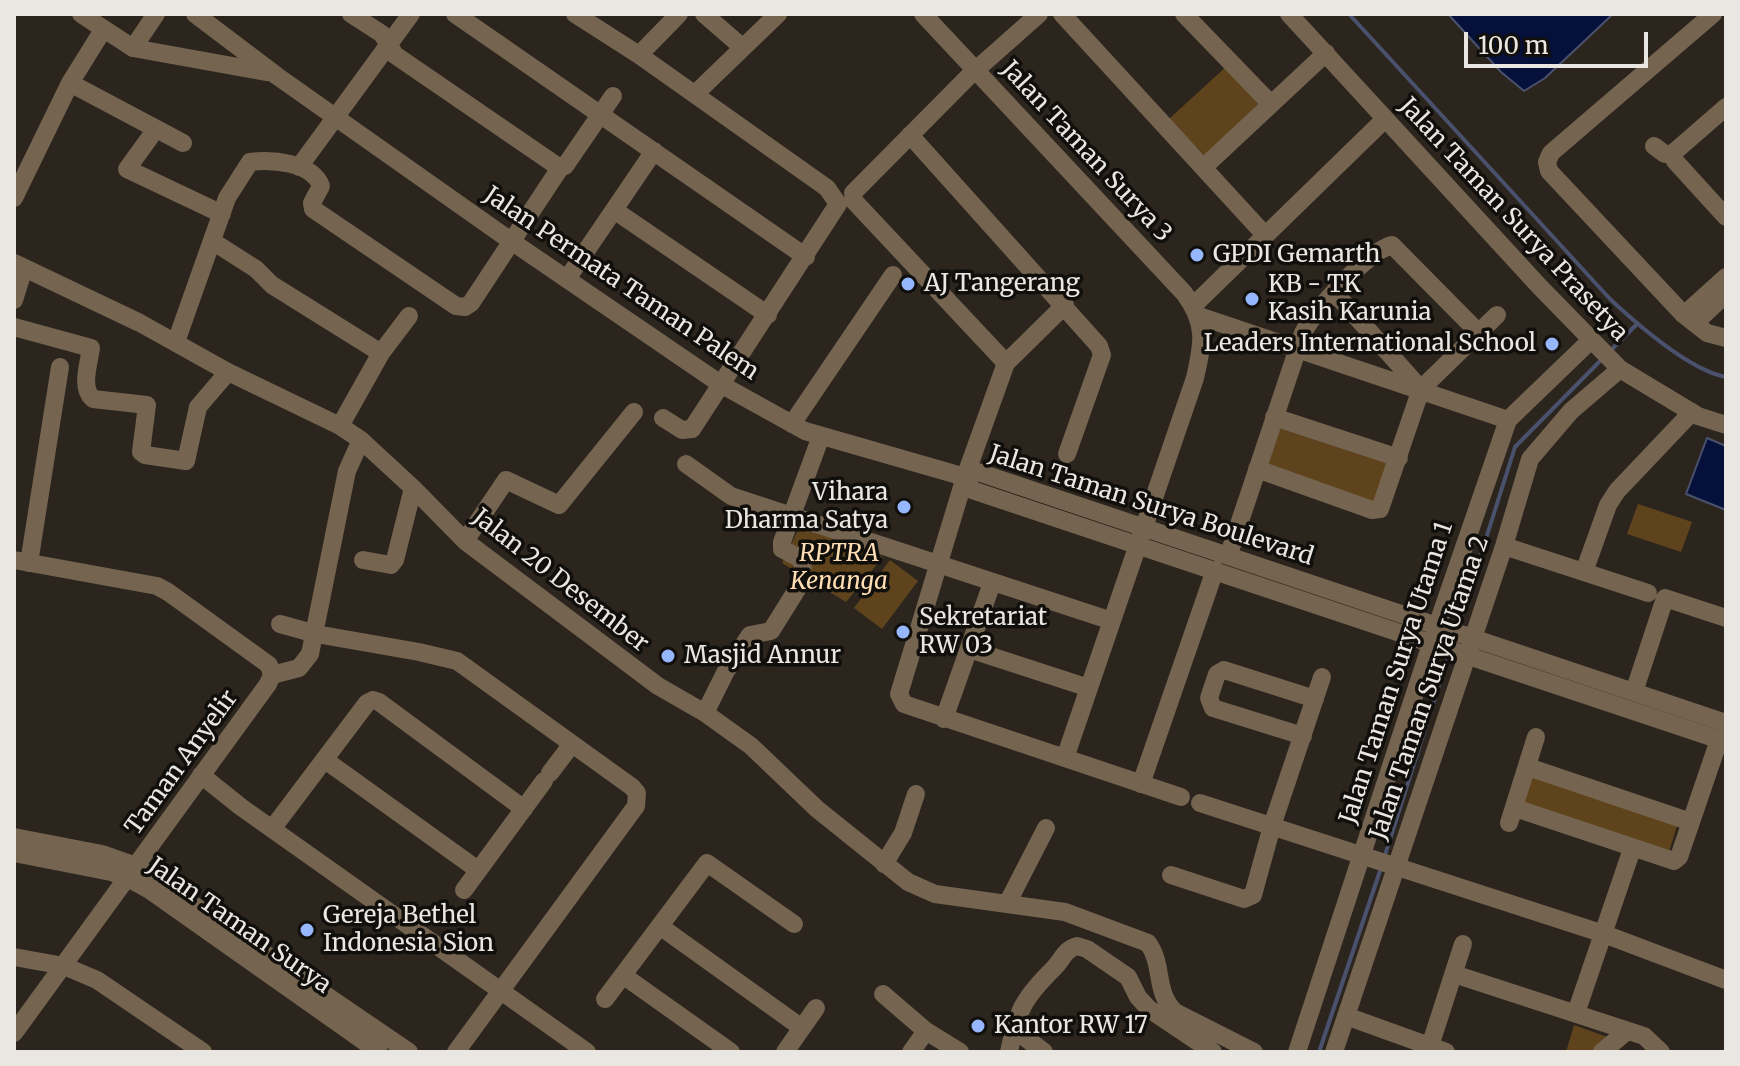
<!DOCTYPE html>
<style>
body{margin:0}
#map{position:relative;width:1740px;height:1066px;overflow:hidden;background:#2b251e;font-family:Merriweather,serif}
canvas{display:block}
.frame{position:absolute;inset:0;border:16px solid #eae6e2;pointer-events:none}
.scale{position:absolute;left:1464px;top:32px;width:184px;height:36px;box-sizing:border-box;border:4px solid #eae6e2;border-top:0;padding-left:10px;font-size:24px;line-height:28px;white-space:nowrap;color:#eae6e2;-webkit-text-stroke:6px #110f0c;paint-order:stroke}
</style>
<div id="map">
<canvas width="1740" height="1066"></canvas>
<div class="frame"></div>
<div class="scale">100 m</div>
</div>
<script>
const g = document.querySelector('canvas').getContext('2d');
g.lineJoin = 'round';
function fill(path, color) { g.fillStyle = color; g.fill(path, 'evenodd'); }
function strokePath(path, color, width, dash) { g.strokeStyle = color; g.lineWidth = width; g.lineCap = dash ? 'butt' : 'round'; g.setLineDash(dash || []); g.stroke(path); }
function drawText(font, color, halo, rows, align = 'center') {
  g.font = font + ' Merriweather,serif'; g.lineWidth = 7; g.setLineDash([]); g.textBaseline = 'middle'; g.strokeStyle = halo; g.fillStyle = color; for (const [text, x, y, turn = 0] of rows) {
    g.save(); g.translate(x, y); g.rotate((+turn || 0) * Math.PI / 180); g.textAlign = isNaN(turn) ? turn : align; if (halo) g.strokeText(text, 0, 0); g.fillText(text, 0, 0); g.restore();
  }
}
fill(new Path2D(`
 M1229,64l37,41 -58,54 -39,-40z
 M1282,422l111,41 -15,44 -114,-42z
 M1638,504l54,18 -11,30 -54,-18z
 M800,526l83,31 -37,45 -64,-39z
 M890,560l28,21 -36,48 -28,-21z
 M1533,773l145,50 -9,29 -147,-45z
 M1574,1025l39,14 -19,13h-28z`), '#5e431d');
const water = new Path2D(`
 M1448,14h165l-68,64 -21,13 -23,-19z
 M1707,438l19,8v64l-40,-16z`);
fill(water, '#05113a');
strokePath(water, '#4a516c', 2);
strokePath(new Path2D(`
 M1349,14l261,285c28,26 79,71 116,78
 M1610,351l27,-27
 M1458,627l57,-180 86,-87
 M1385,855l64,-201
 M1319,1052l62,-184`), '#4a516c', 4);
strokePath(new Path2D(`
 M81,14l52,34 133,24
 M195,14l82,62 234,165 211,144 83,46 160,46
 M351,14l31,20 13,21 165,113
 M455,14l351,243
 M575,14l64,41 188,133 11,16 -146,225 -10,1 -19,-12
 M704,14l38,33
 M923,14l261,279c23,31 19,50 11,85l-130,380
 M1062,14l203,221
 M1184,14l86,89
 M1289,14l250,272 81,83 78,47 28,9
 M1713,14l-162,139 -4,9 2,9 135,144 23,18 19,5
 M133,48l23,-34
 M639,55l40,-41
 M70,83l113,60
 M695,94l83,-80
 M156,129l-29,40 95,45
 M910,135l189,211 3,9 -35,99
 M1654,146l11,8h7l3,7 51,56
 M1672,154l54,-47
 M299,167l112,-153
 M1204,167l122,-114
 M14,198l56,-115 33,-53
 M614,210l154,105
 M212,241l44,28 16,16 109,68
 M14,263l126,60 88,49 112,54 21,14 52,48 52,53 193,145 47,27 46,33 66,63 91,73 27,12 130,18 83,31c16,22 6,49 27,69l79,40
 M567,279l87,-128
 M1334,292l85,95
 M14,300l10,-32
 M1065,305l-59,58 -41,114 -66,217 5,10 277,93
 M1194,305l191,-186
 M1684,315l42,-38
 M1199,316l309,104
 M1695,323l31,-29
 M14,327l77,21c-2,16 -11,39 2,51l54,6 -6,47 4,3 41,6 12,-54 30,-35
 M176,342l51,-144 23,-36c21,-3 62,0 71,24l-9,17 1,6 143,97 9,1 6,-4 89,-135 5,-2 48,-70
 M1006,363l-152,-162 -1,-8 116,-117 70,-62
 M1274,417l125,41
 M792,424l101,-149
 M340,426l41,-73 28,-37
 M686,464l45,32 381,125
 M1257,469l115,41 8,-1 41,-120 76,-74
 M965,477l7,13 754,252
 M965,477l13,-5 748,251
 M465,541l41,-61 53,25 75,-93
 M1504,546l144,47
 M1229,554l74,-221c12,-23 64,-81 89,-88l86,87
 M14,560l143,26 11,6 101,73 3,10
 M363,560l28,5 4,-5 18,-72
 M29,563l31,-196
 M1584,572l24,-67 9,-14 75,-79
 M280,624l36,10 103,18 38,9 175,126 5,6 -1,13 -180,246
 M969,649l120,39
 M272,675l27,-7 11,-14 37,-183 14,-31
 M1634,692l31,-94 61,20
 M705,713l21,-42 24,-36 21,-4 30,-48 2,-23 -21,-11v-7l39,-106
 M944,719l48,-136
 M1303,736l-90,-28 -4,-10 8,-24 7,-4 91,29
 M325,760l153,110
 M1528,767l163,55
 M550,773l22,-29
 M201,775l40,32 346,245
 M1141,784l74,-214
 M1200,803l404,131 122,46
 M1515,808l159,53 5,-4 40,-117
 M1509,823l27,-86
 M272,829l95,-126 6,-3 6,2 145,107
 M14,837l88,17 34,12 273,186
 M14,853l97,19 17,6 20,11 231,163
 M884,864l19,-31 13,-39
 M1171,875l73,24 9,-4 19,-69 50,-149
 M464,890l80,-109
 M1007,904l39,-76
 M661,927l141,101
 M14,957l50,9 33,14 106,72
 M1454,974l190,62 17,16
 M624,976l107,76
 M883,994l43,37 34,21
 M605,999l102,-136 87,61
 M1576,1013l56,-164
 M1346,1016l100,36
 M1014,1029l30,23
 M14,1033l254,-349 4,-9
 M1430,1046l33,-102
 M785,1052l31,-44
 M911,1052l15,-21
 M1009,1052c9,-43 14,-53 45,-84 9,-9 10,-18 23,-22l10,3 41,28 10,20 11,12 64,43
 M1297,1052l140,-426 71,-206 83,-80
 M1334,1052l170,-506 26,-87 41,-48 49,-42
 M1602,1052l25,-21`), '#746450', 18);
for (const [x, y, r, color] of [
 [1197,255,8,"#96b6fd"],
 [908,284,8,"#96b6fd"],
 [1252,299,8,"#96b6fd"],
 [1552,344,8,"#96b6fd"],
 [904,507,8,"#96b6fd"],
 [903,632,8,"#96b6fd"],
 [668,656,8,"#96b6fd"],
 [307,930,8,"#96b6fd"],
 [978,1026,8,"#96b6fd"]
]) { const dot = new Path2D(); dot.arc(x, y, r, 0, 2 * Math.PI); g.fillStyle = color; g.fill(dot); strokePath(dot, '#110f0c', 3); }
drawText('24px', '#eae6e2', '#110f0c', [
 ["Jalan Taman Surya 3",1086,152,47],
 ["Jalan Taman Surya Prasetya",1513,220,47],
 ["Jalan Permata Taman Palem",621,284,34],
 ["Jalan Taman Surya Boulevard",1151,506,18],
 ["Jalan 20 Desember",560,581,38],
 ["Jalan Taman Surya Utama 1",1397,673,-72],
 ["Jalan Taman Surya Utama 2",1430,688,-71],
 ["Taman Anyelir",182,763,-54],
 ["Jalan Taman Surya",239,926,35]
]);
drawText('24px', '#eae6e2', '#110f0c', [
 ["GPDI Gemarth",1213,255],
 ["AJ Tangerang",924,284],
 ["KB - TK",1268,285],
 ["Kasih Karunia",1268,313],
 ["Leaders International School",1536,344,"right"],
 ["Vihara",888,493,"right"],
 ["Dharma Satya",888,521,"right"],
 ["Sekretariat",919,618],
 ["RW 03",919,646],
 ["Masjid Annur",684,656],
 ["Gereja Bethel",323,916],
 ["Indonesia Sion",323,944],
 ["Kantor RW 17",994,1026]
], 'left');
drawText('italic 24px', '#ffdeb3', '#110f0c', [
 ["RPTRA",839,554],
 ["Kenanga",839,582]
]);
</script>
